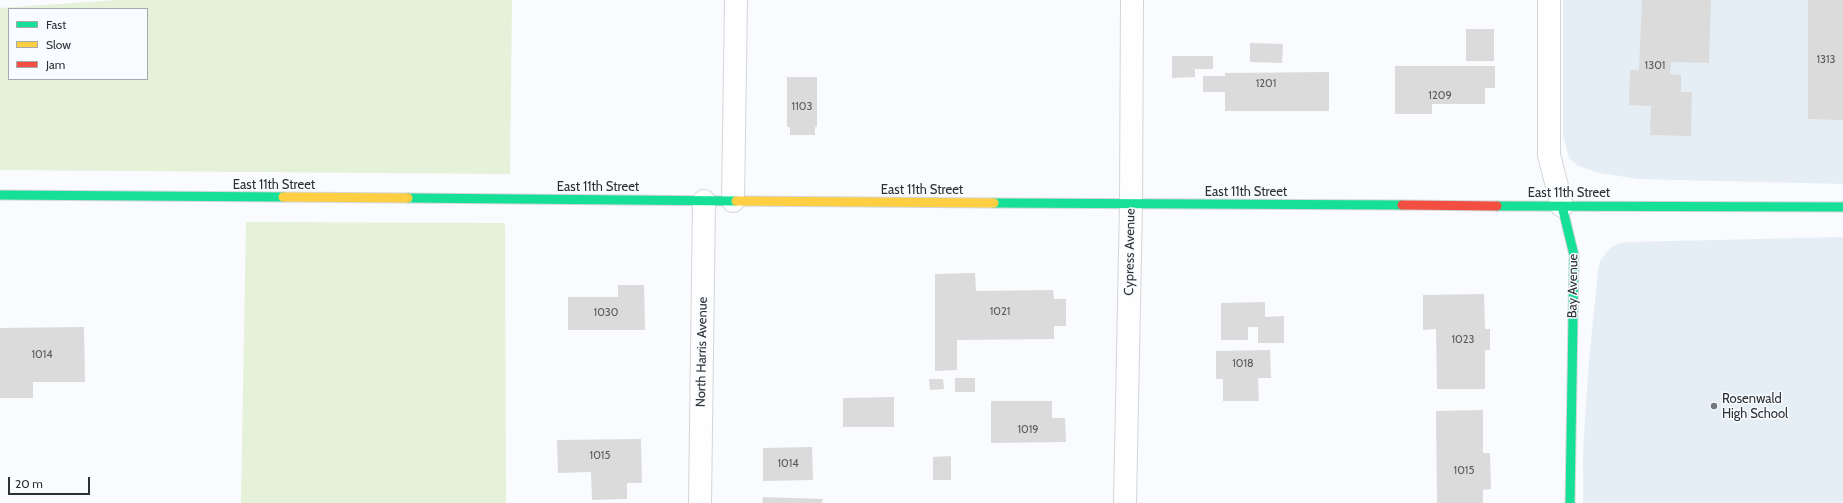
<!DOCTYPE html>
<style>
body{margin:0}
#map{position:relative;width:1843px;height:503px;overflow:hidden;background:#f9fbfe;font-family:Cabin,sans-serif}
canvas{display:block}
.legend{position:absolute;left:8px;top:8px;width:140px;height:72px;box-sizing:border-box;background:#f8fbff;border:1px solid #a7aaad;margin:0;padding:5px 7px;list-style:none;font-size:12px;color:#2e3133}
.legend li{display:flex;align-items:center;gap:8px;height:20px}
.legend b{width:20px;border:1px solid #a7aaad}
.scale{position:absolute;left:8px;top:477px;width:82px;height:18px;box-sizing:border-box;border:2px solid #2e3133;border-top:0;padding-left:5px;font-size:12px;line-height:14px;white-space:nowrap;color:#2e3133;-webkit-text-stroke:3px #f8fbff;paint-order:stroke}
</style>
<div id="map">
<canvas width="1843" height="503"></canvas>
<ul class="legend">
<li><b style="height:5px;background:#16e098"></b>Fast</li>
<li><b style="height:5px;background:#ffcf43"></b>Slow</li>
<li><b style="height:5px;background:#f24e42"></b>Jam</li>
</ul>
<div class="scale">20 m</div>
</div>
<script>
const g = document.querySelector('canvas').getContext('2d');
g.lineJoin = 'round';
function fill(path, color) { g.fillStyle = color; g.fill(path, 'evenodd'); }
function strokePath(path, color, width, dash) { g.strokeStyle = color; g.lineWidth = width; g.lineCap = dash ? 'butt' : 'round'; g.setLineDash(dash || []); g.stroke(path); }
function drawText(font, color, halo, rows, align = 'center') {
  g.font = font + ' Cabin,sans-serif'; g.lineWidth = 3; g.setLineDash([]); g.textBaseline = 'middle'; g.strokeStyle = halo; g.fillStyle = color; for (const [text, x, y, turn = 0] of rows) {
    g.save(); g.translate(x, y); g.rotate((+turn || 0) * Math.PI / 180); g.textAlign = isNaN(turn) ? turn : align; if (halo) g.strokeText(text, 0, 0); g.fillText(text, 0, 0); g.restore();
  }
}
fill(new Path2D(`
 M1563,0h280v184l-205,-5 -38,-6 -22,-7 -9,-8 -6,-23z
 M1843,237v266h-260v-52l6,-91 9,-89 2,-10 10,-13 10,-5 9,-1z`), '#e5eef5');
fill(new Path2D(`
 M118,0h394l-2,174 -510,-4v-162zM9,9h138v70h-138z
 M246,222l259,1 1,280h-265z`), '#e5f1d9');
fill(new Path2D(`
 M1642,0h69l-2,63 -38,-1 -1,12 11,1v17h11l-1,44 -41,-1 1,-29 -22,-1 1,-35h9z
 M1808,0h35v120l-35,-1z
 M1466,29h28v32h-28z
 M1250,43l33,1 -1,19 -32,-1z
 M1172,56h41v13h-18v8l-23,1z
 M1395,66h100v22h-10v16h-53v10h-37z
 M1329,72v39h-104v-19h-22v-16h22v-3z
 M787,77h30v50h-2v8h-25v-8h-3z
 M975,273l1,18 77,-1 1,9h12v27h-12v13l-97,1v30l-22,1v-97z
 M618,285h26l1,45h-77v-33h50z
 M1484,294l1,35h5v21h-5v39h-48l-1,-60 -13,1v-35z
 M1265,302v15l19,-1v27h-26v-16h-10v13h-27v-37z
 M84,327l1,55h-52v16h-33v-70z
 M1270,350l1,28h-13l1,23h-36v-22h-7v-28z
 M955,378h20v14h-20z
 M929,379h14l1,10 -14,1z
 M894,397v30h-51v-29z
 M991,401h61v17h13l1,24 -75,1z
 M1483,410v43h7l1,36 -8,1v13h-46l-1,-92z
 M641,439l1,44h-15v16l-35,1 -1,-28 -33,1 -1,-33z
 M812,447l1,33 -50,1v-33z
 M951,456v24h-18v-23z
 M763,497l60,2 -1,4h-60z`), '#dbdbdb');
const street = new Path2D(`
 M1549,0v155l13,51
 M733,201l3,-201
 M700,503l4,-302
 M1125,503l6,-299 1,-204`);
const fast = new Path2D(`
 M0,195l283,2
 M408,198l328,3
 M994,203l408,2
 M1497,206l346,1
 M1562,206l12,49 -4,248`);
const slow = new Path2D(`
 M283,197l125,1
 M736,201l258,2`);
const jam = new Path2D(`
 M1402,205l95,1`);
strokePath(street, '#d3d6d8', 24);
strokePath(fast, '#d3d6d8', 11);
strokePath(slow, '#d3d6d8', 11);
strokePath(jam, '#d3d6d8', 11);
strokePath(street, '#fefeff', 22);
strokePath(fast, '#16e098', 9);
strokePath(slow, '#ffcf43', 9);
strokePath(jam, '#f24e42', 9);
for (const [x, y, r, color] of [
 [1714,406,4,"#75787a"]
]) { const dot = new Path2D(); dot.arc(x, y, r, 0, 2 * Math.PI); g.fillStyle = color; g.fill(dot); strokePath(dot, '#f8fbff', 1.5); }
drawText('11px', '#595c5d', null, [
 ["1313",1826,60],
 ["1301",1655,66],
 ["1201",1266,84],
 ["1209",1440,96],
 ["1103",802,107],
 ["1021",1000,312],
 ["1030",606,313],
 ["1023",1463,340],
 ["1014",42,355],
 ["1018",1243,364],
 ["1019",1028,430],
 ["1015",600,456],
 ["1014",788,464],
 ["1015",1464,471]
]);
drawText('13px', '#2e3133', '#f8fbff', [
 ["East 11th Street",274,185],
 ["East 11th Street",598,187],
 ["East 11th Street",922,190],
 ["East 11th Street",1246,192],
 ["East 11th Street",1569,193],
 ["Cypress Avenue",1130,252,-89],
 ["Bay Avenue",1573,286,-89],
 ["North Harris Avenue",702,352,-89]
]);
drawText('13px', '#2e3133', '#f8fbff', [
 ["Rosenwald",1722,399],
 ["High School",1722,414]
], 'left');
</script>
